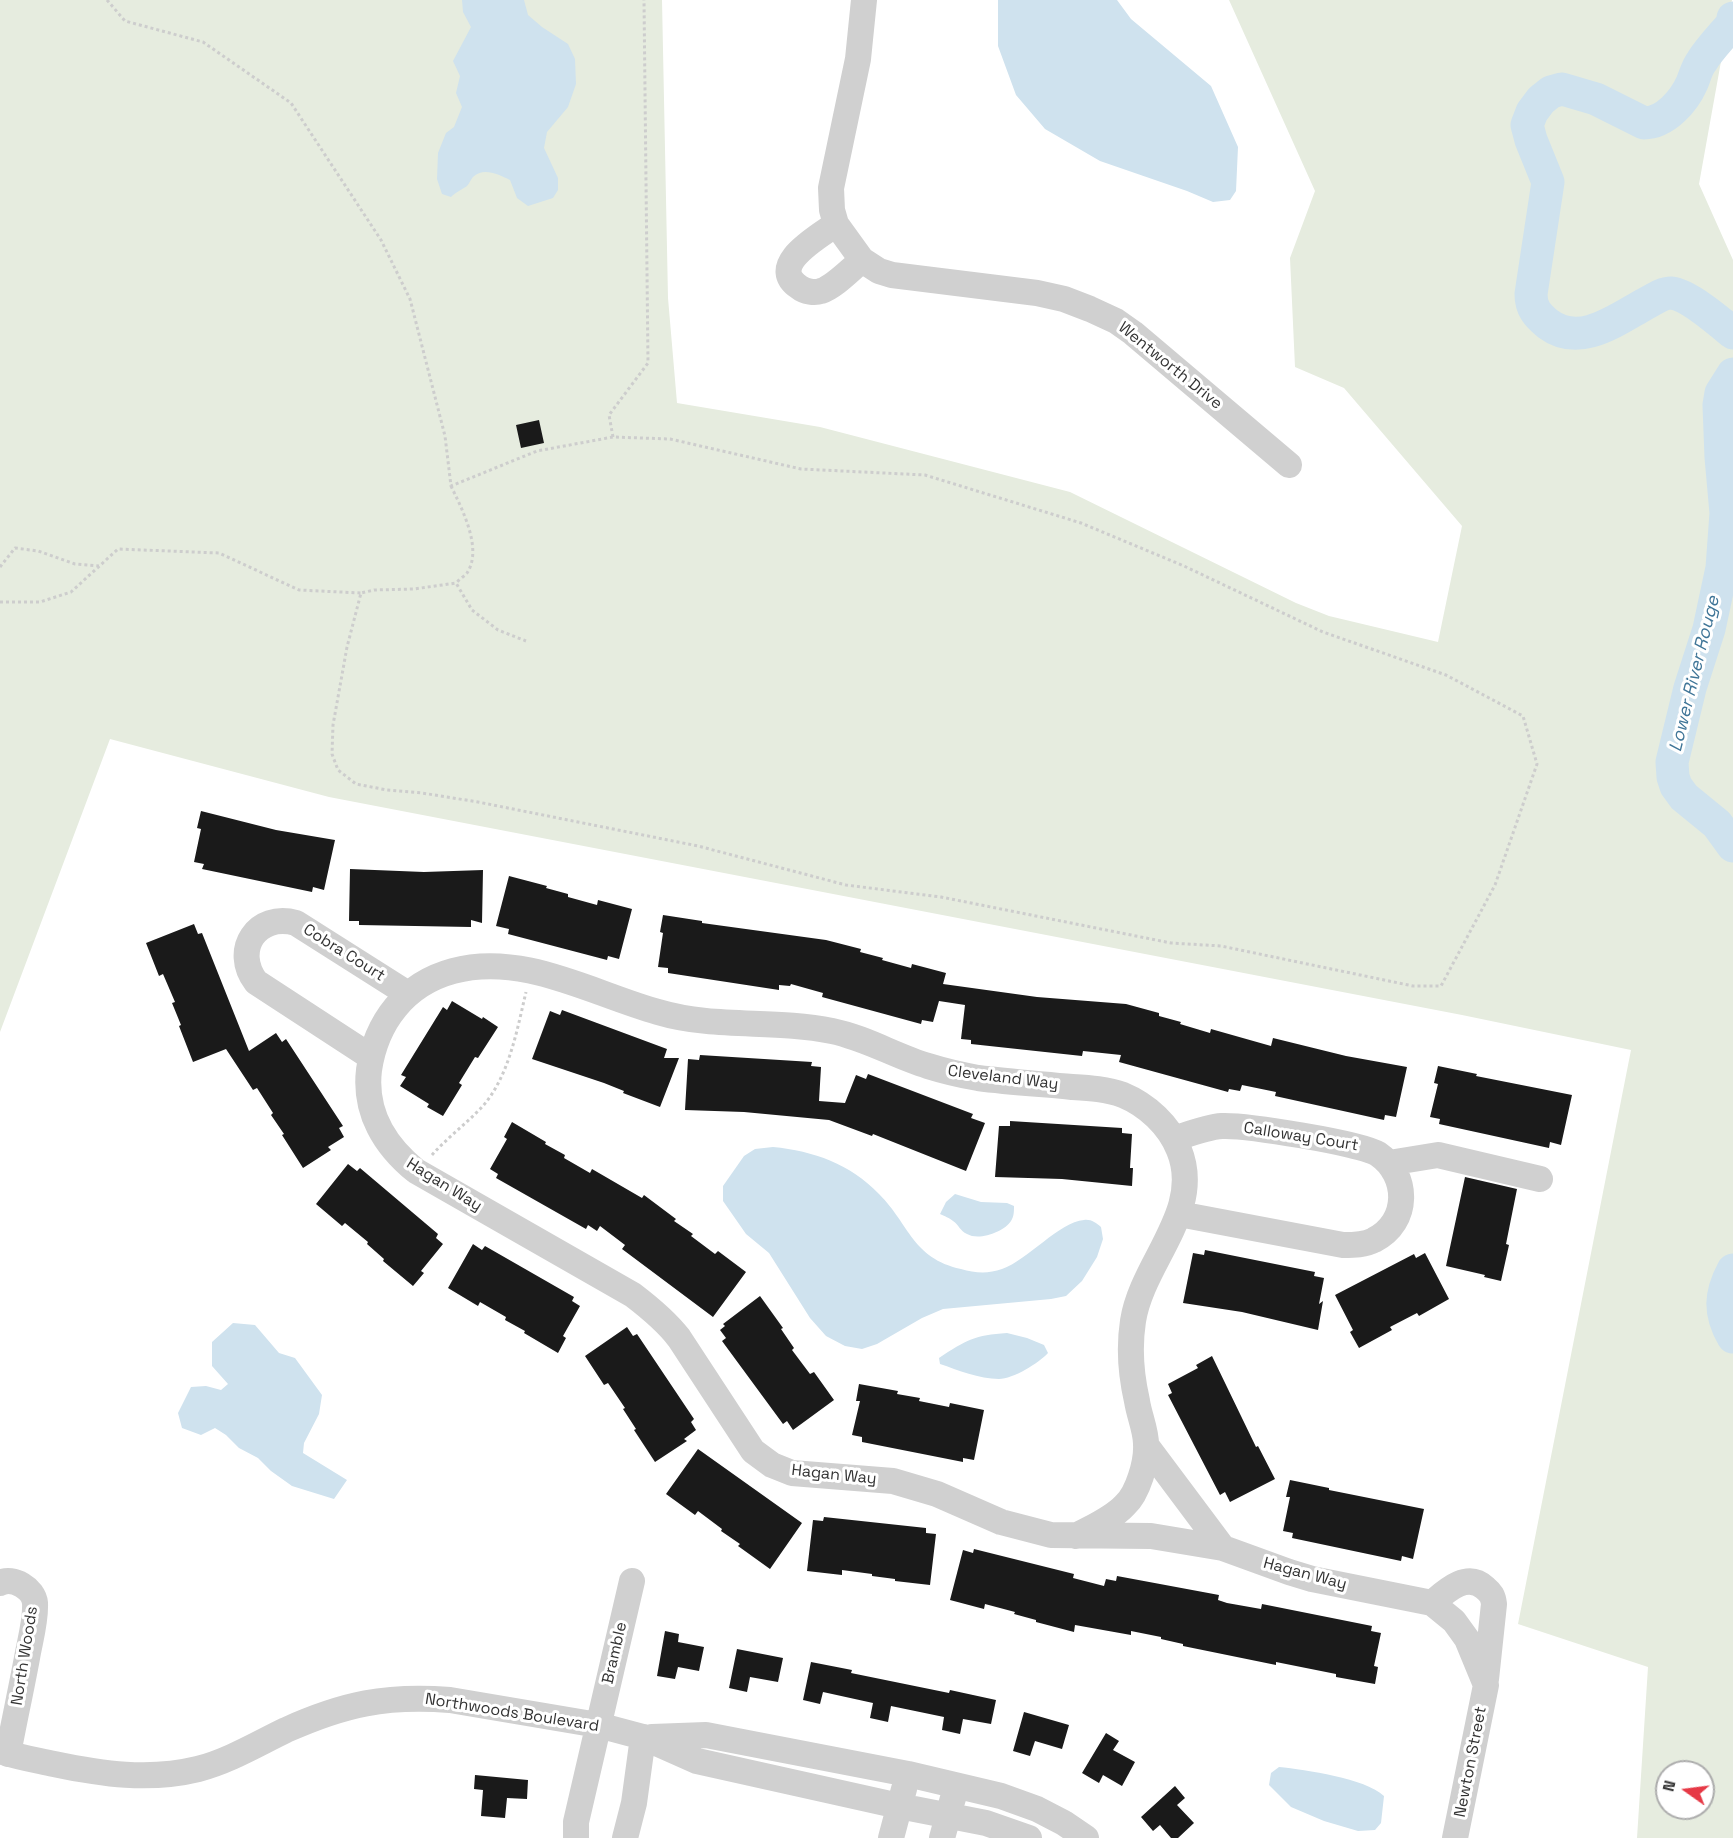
<!DOCTYPE html>
<style>
body{margin:0}
#map{position:relative;width:1733px;height:1838px;overflow:hidden;background:#fff;font-family:"Space Grotesk",sans-serif}
canvas{display:block}
.north{position:absolute;left:1655px;top:1760px;width:60px;height:60px;box-sizing:border-box;background:#fff;border:2px solid #adadad;border-radius:50%;rotate:284deg;font-size:16px;font-weight:700;line-height:24px;text-align:center;color:#333}
.north::after{content:'';display:block;margin:auto;width:21px;height:27px;background:#e63946;clip-path:polygon(50% 0,100% 100%,50% 72%,0 100%)}
</style>
<div id="map">
<canvas width="1733" height="1838"></canvas>
<div class="north">N</div>
</div>
<script>
const g = document.querySelector('canvas').getContext('2d');
g.lineJoin = 'round';
function fill(path, color) { g.fillStyle = color; g.fill(path, 'evenodd'); }
function strokePath(path, color, width, dash) { g.strokeStyle = color; g.lineWidth = width; g.lineCap = dash ? 'butt' : 'round'; g.setLineDash(dash || []); g.stroke(path); }
function drawText(font, color, halo, rows, align = 'center') {
  g.font = font + ' "Space Grotesk",sans-serif'; g.lineWidth = 6; g.setLineDash([]); g.textBaseline = 'middle'; g.strokeStyle = halo; g.fillStyle = color; for (const [text, x, y, turn = 0] of rows) {
    g.save(); g.translate(x, y); g.rotate((+turn || 0) * Math.PI / 180); g.textAlign = isNaN(turn) ? turn : align; if (halo) g.strokeText(text, 0, 0); g.fillText(text, 0, 0); g.restore();
  }
}
fill(new Path2D(`
 M0,0h662l6,298 9,105 143,24 250,65 226,111 33,13 109,26 24,-116 -118,-138 -49,-21 -5,-109 25,-67 -86,-191h503l-33,184 34,76v1578h-96l11,-171 -130,-43 113,-574 -169,-35 -1133,-218 -219,-58 -110,293zM1667,1772h36v36h-36z`), '#e6ecdf');
fill(new Path2D(`
 M462,0h62l4,15 14,12 26,17 7,15 1,25 -8,23 -21,25 -3,16 14,30v12l-5,8 -25,8 -11,-8 -7,-18c-12,-6 -27,-13 -37,-3 -2,2 -4,7 -6,9 -6,4 -11,6 -16,11l-9,-3 -5,-15 1,-26 8,-20 8,-6 8,-20 -6,-14 4,-17 -7,-15 18,-34 -8,-15z
 M998,0h119l14,19 80,67 27,61 -2,44 -6,9 -17,2 -26,-11 -87,-30 -55,-32 -29,-34 -18,-49z
 M773,1147c41,4 77,17 106,47 31,31 33,64 82,75 14,4 27,5 41,0 26,-9 57,-47 82,-49 7,-1 12,3 17,7l2,12 -6,18 -15,24 -16,15 -15,3 -108,10 -21,9 -45,26 -15,5 -17,-3 -19,-10 -16,-18 -41,-65 -23,-19 -23,-33v-15l21,-30 11,-7z
 M955,1194l26,8 26,1 7,3c0,6 0,10 -3,15 -7,11 -32,20 -44,13 -7,-3 -8,-9 -14,-13 -3,-3 -9,-5 -13,-7l6,-12z
 M233,1323l22,2 24,28 16,5 27,37 -3,19 -15,29 -1,10 44,27 -13,19 -42,-13 -21,-15 -13,-13 -19,-10 -13,-13 -11,-7 -14,7 -19,-7 -4,-15 13,-26 15,-1 15,4 7,-6 -16,-18v-24z
 M1007,1333l20,5 17,7 4,8c-9,10 -35,26 -49,26 -20,0 -41,-9 -59,-15l-1,-6c27,-18 36,-23 68,-25z
 M1279,1767c27,3 86,11 105,29l-3,27 -6,7 -17,1 -34,-10 -33,-14 -22,-22 2,-12z`), '#cfe2ee');
strokePath(new Path2D(`
 M1733,18l-1,6c-10,12 -22,24 -30,37 -5,6 -7,15 -10,22 -8,18 -27,40 -48,40l-48,-24 -34,-10 -11,3 -10,8 -9,12 -5,13 4,15 17,42 -17,112c0,14 6,21 17,30 32,24 68,-4 97,-20 8,-4 17,-11 26,-11 16,1 49,29 62,40
 M1733,374l-12,19 -2,12 2,52 5,56 -4,55 -13,61 -19,59 -18,74 1,15 3,9 8,11 33,27 16,22
 M1733,1270c-13,24 -14,43 0,67`), '#cfe2ee', 33);
fill(new Path2D(`
 M539,420l5,23 -23,5 -5,-23z
 M201,811l75,19 59,10 -11,50 -11,-3 -1,5 -110,-23 2,-5 -10,-2 7,-33 -4,-1z
 M350,869l74,3 59,-2 -1,53 -11,-3v7l-112,-2v-4h-10z
 M509,876l38,10 -1,2 22,6v3l29,8 1,-5 34,9 -13,50 -11,-3 -1,4 -99,-26 1,-5 -13,-3z
 M663,915l39,6v2l124,17 35,9 -1,3 23,6 -1,2 29,8 1,-4 34,9 -3,11 94,13 89,7 33,9v3l22,6 -1,2 30,9 1,-4 60,17 2,-8 73,18 61,11 -11,50 -11,-2 -1,5 -109,-24 1,-4 -34,-7 -2,6 -11,-2 -1,3 -109,-30 2,-7 -38,-4 -1,5 -111,-12v-4l-10,-1 4,-34 -26,-4 -6,21 -11,-2 -1,4 -99,-27 1,-4 -32,-9 -1,2 -11,-1v5l-111,-17v-5l-10,-1 5,-34 -3,-1z
 M194,924l4,10 4,-1 47,118 27,-18 6,9 4,-3 57,87 -4,2 5,9 -16,10 3,3 -28,18 -21,-33 2,-1 -13,-19 2,-2 -16,-25 -4,2 -27,-41 -33,13 -14,-36 2,-1 -9,-22 3,-1 -12,-28 -4,2 -13,-33z
 M452,1001l30,18 1,-2 15,10 -20,31 -3,-1 -16,26 3,2 -19,31 -16,-9 2,-3 -29,-18 6,-9 -5,-2 42,-68 4,3z
 M562,1010l105,39 -3,9h15l-19,49 -37,-14 1,-2 -20,-8 -72,-24 18,-48 10,4z
 M700,1055l112,7 -1,4 10,1 -2,34 26,2 11,-28 10,4 2,-5 105,40 -2,4 14,5 -19,48 -93,-37 -1,2 -43,-16 -85,-8 -59,-2 3,-51 11,1z
 M1438,1066l39,8 -1,2 96,19 -11,50 -11,-3 -1,6 -110,-24 1,-5 -10,-2 8,-33 -4,-1z
 M1010,1121l112,7v5l10,1 -2,34h3l-1,18 -70,-7 -67,-2 4,-51h11z
 M512,1122l34,20 -1,2 20,11 -1,3 26,15 2,-4 50,29 2,-3 32,24 -2,2 19,13 -2,2 24,18 3,-3 28,21 -33,45 -91,-68 3,-4 -25,-19 -3,5 -9,-6 -2,4 -90,-51 2,-4 -8,-5 17,-30 -3,-2z
 M348,1164l9,7 3,-3 78,66 -2,4 7,6 -22,27 3,2 -11,13 -30,-25 1,-2 -17,-15 1,-2 -23,-19 -3,3 -26,-22z
 M1465,1177l52,12 -11,55 3,1 -8,36 -17,-4 1,-2 -39,-9z
 M473,1244l9,6 3,-4 89,51 -2,4 8,5 -17,30 3,2 -8,15 -34,-20 1,-2 -20,-11 1,-3 -26,-15 -2,4 -30,-18z
 M1205,1250l110,22 -1,4 10,2 -5,26 4,-3 -5,29 -76,-18 -59,-9 10,-50 11,2z
 M1425,1253l24,46 -30,17 -2,-3 -27,14 2,3 -33,18 -9,-16 3,-2 -18,-35 79,-41 2,4z
 M760,1296l23,32 -2,1 13,19 -2,2 18,24 4,-2 20,28 -41,30 -6,-9 -4,3 -61,-83 4,-3 -6,-8 5,-4 -2,-2z
 M627,1327l6,9 4,-2 57,85 -3,3 5,8 -12,9 3,2 -32,21 -21,-32 2,-1 -13,-20 2,-1 -17,-25 -4,2 -19,-29z
 M1212,1356l44,91 2,-1 17,33 -45,23 -5,-10 -5,3 -52,-100 4,-2 -4,-9 30,-16 -2,-3z
 M859,1384l39,7 -1,3 23,4 -1,3 30,6 1,-4 34,7 -10,50 -11,-2v4l-101,-20v-5l-10,-2 8,-34h-4z
 M698,1449l104,74 -32,46 -32,-23 2,-2 -19,-13 1,-2 -24,-18 -3,4 -29,-21z
 M1290,1480l39,8v2l95,19 -11,50 -11,-3 -1,5 -109,-23 1,-5 -10,-2 7,-34h-4z
 M824,1517l102,11v5l10,1 -6,51 -35,-4v-2l-23,-3v-2l-30,-4v5l-35,-4 6,-51 10,1z
 M974,1549l100,25 -1,4 31,8 2,-7 10,2 1,-5 102,19 -1,5 9,3 34,6 1,-5 110,22 -1,5 10,2 -7,33 4,1 -3,17 -39,-7v-3l-60,-12v3l-93,-19v-2l-22,-5v-2l-30,-6v4l-56,-10 -1,7 -38,-10v-2l-22,-6 1,-2 -30,-8 -1,5 -34,-9 13,-50 10,3z
 M665,1631l14,3 -1,8 26,5 -5,24 -21,-4 -3,12 -18,-3z
 M737,1649l46,9 -5,24 -28,-5 -3,15 -18,-4z
 M811,1662l41,8 -1,3 98,20 1,-3 46,10 -5,24 -28,-5 -3,15 -18,-4 2,-13 -53,-11 -3,16 -18,-4 3,-15 -50,-11 -3,12 -17,-4z
 M1024,1712l45,13 -7,24 -27,-8 -5,15 -17,-5z
 M1106,1733l13,8 -6,9 22,12 -13,24 -19,-11 -4,8 -17,-10z
 M475,1775l53,5 -1,19 -20,-1 -2,20 -24,-2 2,-26 -9,-1z
 M1175,1786l10,12 -8,7 17,18 -16,15h-7l-11,-13 -7,6 -12,-14z`), '#1a1a1a');
strokePath(new Path2D(`
 M107,0l18,21 78,21 88,61 90,137 29,59 35,137 6,50 86,-35 76,-14 57,2 131,30 124,6 156,48 103,43 139,66 123,43 77,41 14,48 -42,121 -54,101h-28l-192,-40 -50,-3 -230,-46 -95,-12 -148,-39 -220,-44 -56,-9 -35,-3 -31,-6 -18,-14 -6,-16 1,-29 14,-78 14,-54 13,-3 40,-1 42,-6 16,27 26,20 28,11
 M613,437l-4,-22 39,-52 -4,-363
 M451,486c11,23 32,63 16,87 -3,3 -8,7 -11,10
 M0,567l15,-19 23,3 37,13 24,2
 M0,602h40l31,-10 47,-43 101,4 80,37 62,3
 M432,1155c15,-17 34,-31 50,-48 27,-30 35,-77 44,-115`), '#cdcdcd', 3, [3, 3]);
strokePath(new Path2D(`
 M864,0l-6,59 -27,129 1,22 4,14 26,36 17,11 13,4 145,18 27,6 26,10 26,12 17,12 156,132
 M836,224c-16,12 -70,41 -37,63 6,5 16,6 22,4 13,-4 30,-22 41,-31
 M371,1057l-115,-75c-24,-32 1,-70 40,-59l112,71
 M1174,1139c15,-5 32,-12 48,-13 23,-1 139,17 156,28 31,21 32,68 -4,86 -9,5 -20,5 -31,5l-164,-31
 M1389,1163l49,-8 102,24
 M1146,1445l77,103
 M1076,1536c16,-9 36,-17 49,-31 13,-12 22,-43 21,-61 0,-14 -7,-29 -9,-43 -6,-26 -8,-54 -4,-80 9,-59 71,-110 46,-171 -10,-25 -32,-45 -56,-55 -16,-6 -34,-7 -51,-8 -31,-3 -63,-5 -94,-9 -17,-3 -34,-7 -50,-12 -33,-10 -62,-28 -96,-35 -58,-12 -117,-2 -174,-19 -65,-18 -135,-60 -205,-41 -48,13 -77,51 -84,99 -5,42 16,76 47,101l217,124c17,13 33,26 46,43l74,113 19,14 20,8 101,8 44,13 64,28 50,13 100,1 72,12 66,24 23,7 120,24 22,18 13,18 19,46 -31,153
 M0,1583c13,-7 34,6 35,20 1,18 -5,37 -8,55 -6,32 -13,64 -19,96
 M1432,1603c14,-12 35,-32 53,-15 6,5 8,8 9,16l-8,75
 M652,1737l54,-2 202,39 93,22 36,13 27,14 22,15
 M0,1751c17,6 36,9 54,13 48,10 95,17 144,5 31,-8 59,-25 88,-39 58,-26 100,-35 164,-30l148,25 45,12 54,24 202,45 87,17 43,15
 M576,1838v-16l56,-241
 M625,1838l9,-35 9,-66
 M891,1838l13,-49
 M942,1838l11,-40`), '#d0d0d0', 26);
drawText('16px', '#333', '#fff', [
 ["Wentworth Drive",1170,366,39],
 ["Cobra Court",344,953,32],
 ["Cleveland Way",1003,1078,7],
 ["Calloway Court",1301,1137,9],
 ["Hagan Way",444,1185,32],
 ["Hagan Way",834,1475,6],
 ["Hagan Way",1305,1574,15],
 ["Bramble",615,1653,-77],
 ["North Woods",25,1656,-81],
 ["Northwoods Boulevard",512,1713,9],
 ["Newton Street",1471,1762,-79]
]);
drawText('italic 18px', '#3f7597', '#fff', [
 ["Lower River Rouge",1695,674,-76]
]);
</script>
